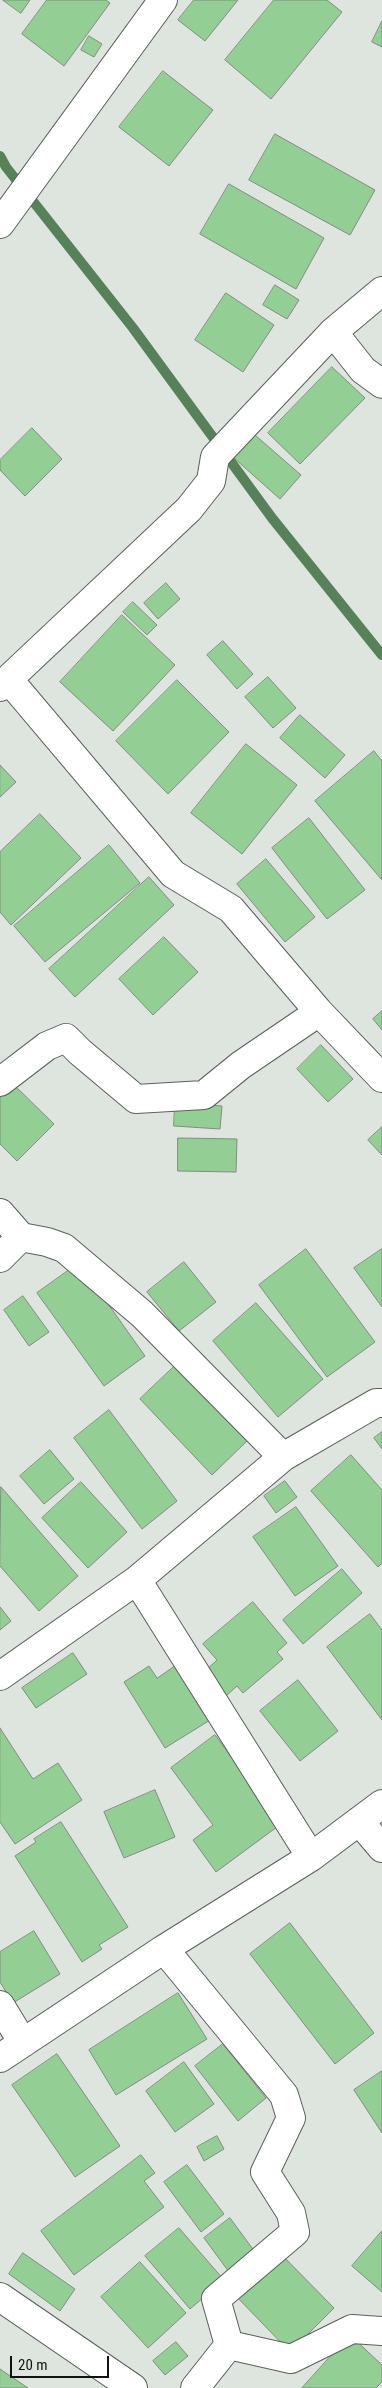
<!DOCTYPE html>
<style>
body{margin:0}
#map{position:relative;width:382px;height:2388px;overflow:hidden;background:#dee4de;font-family:"Roboto Condensed",sans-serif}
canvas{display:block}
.scale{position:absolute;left:10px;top:2356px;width:99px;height:22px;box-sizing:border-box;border:2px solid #101210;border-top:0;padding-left:6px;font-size:15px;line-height:18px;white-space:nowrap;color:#101210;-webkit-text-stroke:4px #dee4de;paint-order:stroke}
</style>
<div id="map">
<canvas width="382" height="2388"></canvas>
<div class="scale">20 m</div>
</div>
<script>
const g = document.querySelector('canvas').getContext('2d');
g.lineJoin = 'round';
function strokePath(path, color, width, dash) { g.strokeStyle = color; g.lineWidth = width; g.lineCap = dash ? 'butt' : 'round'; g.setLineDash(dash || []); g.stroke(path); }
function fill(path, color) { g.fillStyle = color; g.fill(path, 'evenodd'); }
strokePath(new Path2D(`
 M0,156l6,11 127,161 139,190 110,137`), '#578158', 10);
const building = new Path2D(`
 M3,0h27l-9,13z
 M47,0h59l4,3 -46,63 -42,-32z
 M194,0h44l-33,41 -27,-21z
 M274,0h53l15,12 -71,87 -46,-39z
 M382,21v26l-10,-5z
 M89,36l13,8 -8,13 -13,-7z
 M163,71l50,39 -44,56 -50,-39z
 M275,134l100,56 -25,45 -101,-55z
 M229,184l95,54 -28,51 -96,-55z
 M275,285l24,15 -12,19 -24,-14z
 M226,293l48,32 -31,47 -48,-32z
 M332,367l33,31 -65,66 -32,-31z
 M32,428l30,31 -37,37 -25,-26v-10z
 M255,435l46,40 -21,24 -46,-41z
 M166,583l14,16 -22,20 -14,-16z
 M133,602l24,23 -10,10 -24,-23z
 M122,615l53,50 -62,66 -53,-49z
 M223,641l30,33 -16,15 -30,-34z
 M268,677l28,31 -23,20 -28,-31z
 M177,680l52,52 -61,62 -52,-53z
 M300,715l45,40 -20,23 -45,-40z
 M246,744l51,41 -55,69 -51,-41z
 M374,751l8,10v119l-67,-79z
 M0,765l16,17 -16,15z
 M40,814l41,44 -70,67 -11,-13v-60z
 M309,818l56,72 -38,29 -55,-71z
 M109,845l31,38 -95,79 -31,-36z
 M266,859l49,58 -30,25 -48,-58z
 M149,877l25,28 -99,92 -26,-28z
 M164,937l34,35 -45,43 -34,-36z
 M382,1011v19l-9,-11z
 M321,1045l32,34 -25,23 -31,-33z
 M10,1081l44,43 -37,37 -17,-17v-53z
 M175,1103l47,3 -2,23 -46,-3z
 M382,1127v28l-14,-15z
 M178,1138l59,1 -1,33 -58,-1z
 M306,1249l69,93 -48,35 -68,-92z
 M382,1249v58l-28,-39z
 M184,1262l32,40 -37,29 -32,-39z
 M79,1263l66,93 -41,30 -67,-93z
 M23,1296l26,36 -20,14 -25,-36z
 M256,1303l67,76 -45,38 -65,-76z
 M178,1363l72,75 -38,37 -72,-76z
 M109,1410l68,91 -35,28 -68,-91z
 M382,1432v17l-8,-11z
 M50,1450l24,29 -30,25 -24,-28z
 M351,1455l31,35v73l-4,4 -67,-76z
 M285,1481l12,16 -21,16 -12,-17z
 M81,1482l46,50 -39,36 -46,-50z
 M1,1487l77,89 -39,35 -39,-45z
 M296,1507l42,59 -43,30 -42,-59z
 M342,1569l20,24 -59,51 -20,-24z
 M253,1602l34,41 -10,9 6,7 -40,34 -6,-7 -11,10 -21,-25 12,-11 -14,-16z
 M0,1607l11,14 -11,9z
 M370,1614l12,16v90l-55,-73z
 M73,1653l14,21 -51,34 -14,-20z
 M181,1662l34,55 -50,31 -41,-66 25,-16 8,12z
 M298,1680l40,51 -38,30 -40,-50z
 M0,1728l33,51 25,-16 24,37 -67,44 -15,-22z
 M215,1735l66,89 -65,48 -23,-32 20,-15 -42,-57z
 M155,1790l20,47 -51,21 -20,-46z
 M61,1822l67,105 -29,18 3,4 -20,13 -67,-106 21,-14 -2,-3z
 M290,1923l84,110 -39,31 -85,-110z
 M34,1931l26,43 -47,29 -13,-21v-30z
 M178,1993l29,46 -91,56 -27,-45z
 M223,2044l43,54 -28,23 -43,-55z
 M57,2054l63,92 -45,31 -63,-92z
 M184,2062l30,42 -39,28 -29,-41z
 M382,2071v62l-28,-43z
 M217,2136l7,13 -20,12 -7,-14z
 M141,2155l14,18 -11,8 20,26 -90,68 -33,-44z
 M187,2165l37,49 -23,18 -37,-50z
 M230,2218l28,38 -26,20 -28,-38z
 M179,2228l45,52 -34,29 -45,-53z
 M382,2231v61l-30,-26z
 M278,2251l56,57 -44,44 -56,-58z
 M23,2253l52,36 -15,22 -51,-37z
 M140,2262l46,51 -38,35 -47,-51z
 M350,2335l32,30v17l-6,6h-74z
 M176,2342l12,14 -23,19 -12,-14z
 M0,2369l28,19h-28z`);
fill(building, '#93cf94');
strokePath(building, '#848a84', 1);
const minor = new Path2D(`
 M0,224l163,-224
 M333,332l30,38 19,14
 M9,680l164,194 58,35 88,103 63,66
 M0,687l189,-178 22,-28 4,-24 118,-125 49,-41
 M0,1082l47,-36 19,-8 14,14 56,47 68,-4 37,-30 78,-53
 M0,1213l21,24 26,5 17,6 78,66 141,143
 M0,1258l21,-21
 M137,1580l174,277
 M0,1676l137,-96 146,-123 93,-54h6
 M359,1821l23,27
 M164,1949l120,146 7,23 -26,54 26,41 4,19 -79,67 13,46
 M0,2005l23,38
 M0,2058l164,-109 147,-92 71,-53
 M0,2297l133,91
 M229,2345l62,14 61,-30 30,2
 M195,2388l34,-43`);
strokePath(minor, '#5b605b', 30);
strokePath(minor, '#fff', 28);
</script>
